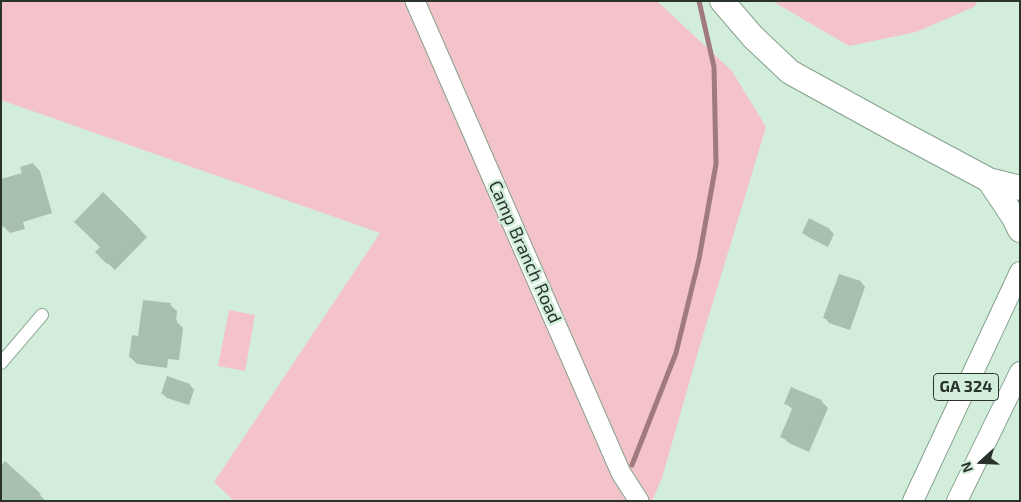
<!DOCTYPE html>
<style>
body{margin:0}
#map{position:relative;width:1021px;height:502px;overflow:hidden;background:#d2eeda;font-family:"Exo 2",sans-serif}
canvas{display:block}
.frame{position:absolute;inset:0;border:2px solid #29332c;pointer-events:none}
.north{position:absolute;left:956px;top:437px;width:50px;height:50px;-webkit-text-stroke:4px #d2eeda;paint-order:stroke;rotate:250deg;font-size:14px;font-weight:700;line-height:20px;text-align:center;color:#29332c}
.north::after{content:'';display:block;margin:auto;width:18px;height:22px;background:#29332c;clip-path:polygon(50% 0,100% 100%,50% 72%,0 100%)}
</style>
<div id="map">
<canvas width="1021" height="502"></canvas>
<div class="frame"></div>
<div class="north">N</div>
</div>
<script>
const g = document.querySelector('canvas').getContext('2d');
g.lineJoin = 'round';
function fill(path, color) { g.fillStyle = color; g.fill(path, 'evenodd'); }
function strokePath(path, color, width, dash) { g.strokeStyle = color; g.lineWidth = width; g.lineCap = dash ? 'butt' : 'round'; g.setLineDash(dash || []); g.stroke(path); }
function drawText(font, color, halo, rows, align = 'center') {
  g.font = font + ' "Exo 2",sans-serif'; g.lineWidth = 5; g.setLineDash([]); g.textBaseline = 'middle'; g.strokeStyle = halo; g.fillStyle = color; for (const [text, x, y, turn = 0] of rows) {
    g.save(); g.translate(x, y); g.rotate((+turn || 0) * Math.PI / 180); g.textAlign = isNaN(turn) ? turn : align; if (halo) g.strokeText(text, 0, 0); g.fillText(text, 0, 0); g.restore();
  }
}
fill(new Path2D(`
 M1,1h656l75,70 34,56 -66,218 -38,133 -10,23h-418l-20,-19 166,-249 -379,-133z
 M772,1h206l-4,6 -58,25 -67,14z
 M229,310l26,5 -10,56 -27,-5z`), '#f4c3c9');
fill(new Path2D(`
 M33,164l7,7 12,42 -29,9 2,7 -15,4 -7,-7 -2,-5v-41l22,-6z
 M103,194l44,43 -32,33 -19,-18 5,-5z
 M810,220l20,10 4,4 -6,13 -20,-10 -5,-4z
 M840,275l21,7 4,5 -15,43 -21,-7 -4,-5z
 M170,305l7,6 -1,10 7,7 -4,32 -11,-1 -1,9 -30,-4 -7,-7 9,-19z
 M168,378l22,7 4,5 -5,15 -22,-7 -5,-5z
 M821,401l7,7 -19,44 -20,-9 -7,-7 11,-26 -7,-7z
 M5,463l41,38h-45z`), '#0003');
strokePath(new Path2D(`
 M632,465l44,-112 23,-94 17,-95 -2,-97 -15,-66`), '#a17a7d', 5);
fill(new Path2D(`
 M33,163l13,44 -29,8 2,7 -17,5 -1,-48 21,-6 -2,-6z
 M103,192l38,38 -34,34 -12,-12 5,-5 -26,-25z
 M809,218l21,11 -7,14 -21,-10z
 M839,274l22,7 -16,45 -22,-8z
 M143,300l28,3 -2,16 8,1 -4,34 -11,-1 -1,8 -32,-4 3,-22 6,1z
 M167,376l23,8 -5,18 -24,-8z
 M791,387l31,13 -20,46 -22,-9 13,-30 -9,-3z
 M5,461l36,33 -7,7h-33v-35z`), '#a6c1ae');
const street = new Path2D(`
 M1,363l41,-48`);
const secondary = new Path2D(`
 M415,1l206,472 18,28`);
const primary = new Path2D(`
 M913,501l107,-229
 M957,501l63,-129`);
const highway = new Path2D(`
 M722,1l31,36 37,35 109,60 90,48 31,8
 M989,180l24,36 7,14`);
strokePath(street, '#86a18e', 14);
strokePath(secondary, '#86a18e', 21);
strokePath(primary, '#86a18e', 22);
strokePath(highway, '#86a18e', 26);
strokePath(street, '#fff', 12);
strokePath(secondary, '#fff', 19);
strokePath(primary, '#fff', 20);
strokePath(highway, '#fff', 24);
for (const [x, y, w] of [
 [966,387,65]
]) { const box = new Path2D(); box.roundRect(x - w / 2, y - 13.5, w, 27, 4); g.fillStyle = '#d2eeda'; g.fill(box); strokePath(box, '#29332c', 1); }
drawText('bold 16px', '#29332c', null, [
 ["GA 324",966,387]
]);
drawText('18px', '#29332c', '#d2eeda', [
 ["Camp Branch Road",525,252,66]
]);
</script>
